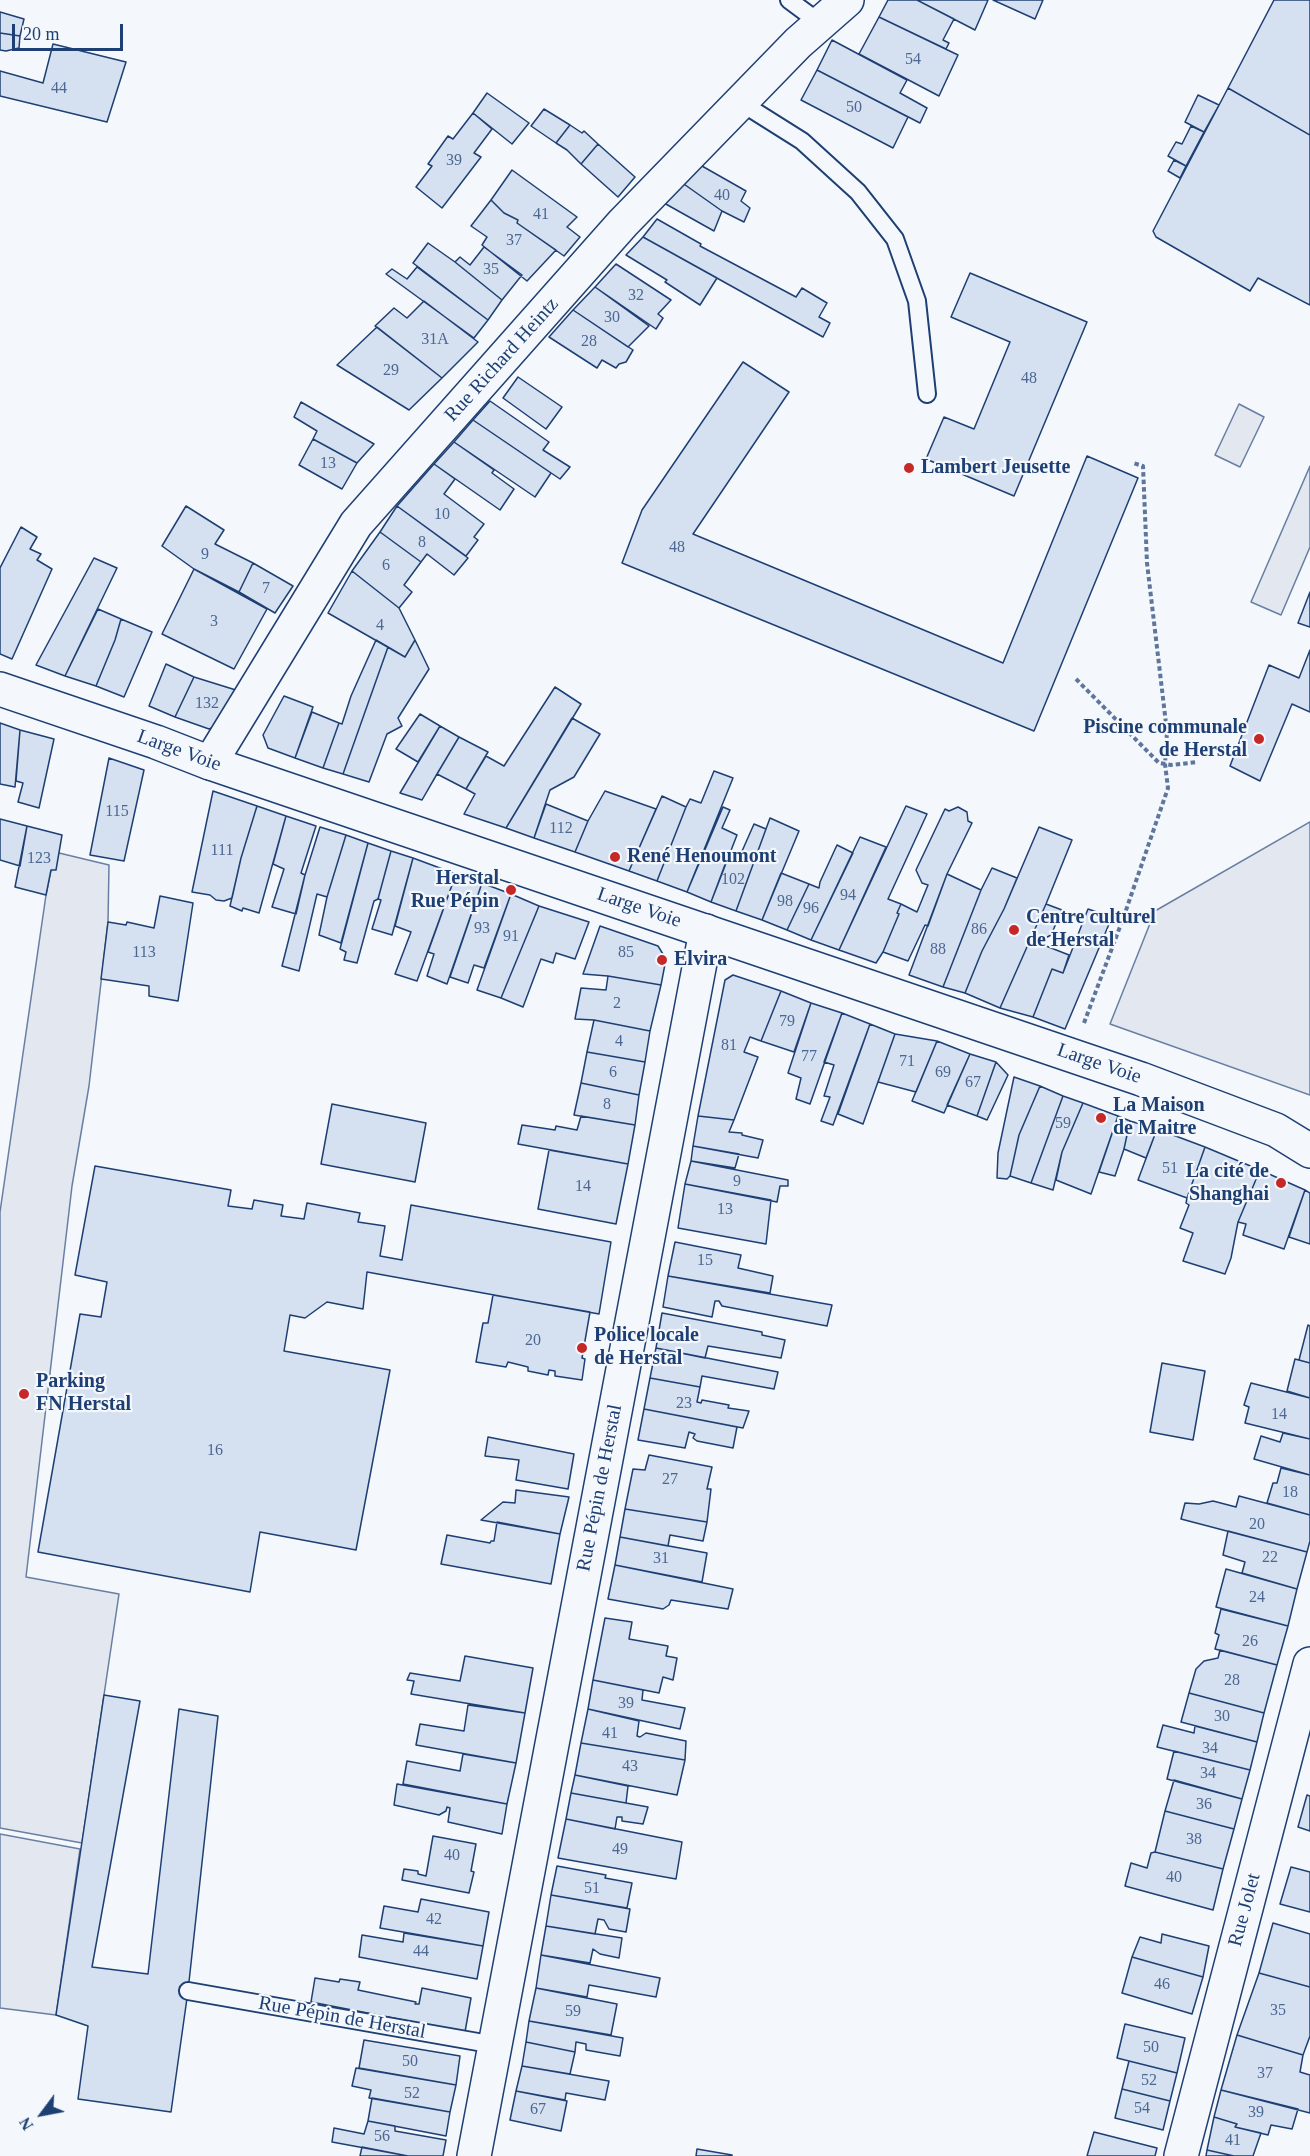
<!DOCTYPE html>
<meta charset="utf-8">
<style>
body{margin:0}
#map{position:relative;width:1310px;height:2156px;overflow:hidden;background:#f4f7fb;font-family:"Times New Roman",serif}
canvas{display:block}
.north{position:absolute;left:12px;top:2084px;width:60px;height:60px;-webkit-text-stroke:4px #f4f7fb;paint-order:stroke;rotate:238deg;font-size:16px;font-weight:700;line-height:24px;text-align:center;color:#1d3f73}
.north::after{content:'';display:block;margin:auto;width:21px;height:27px;background:#1d3f73;clip-path:polygon(50% 0,100% 100%,50% 72%,0 100%)}
.scale{position:absolute;left:12px;top:24px;width:111px;height:27px;box-sizing:border-box;border:3px solid #1d3f73;border-top:0;padding-left:8px;font-size:18px;line-height:21px;white-space:nowrap;color:#1d3f73;-webkit-text-stroke:4px #f4f7fb;paint-order:stroke}
</style>
<div id="map">
<canvas width="1310" height="2156"></canvas>
<div class="north">N</div>
<div class="scale">20 m</div>
</div>
<script>
const g = document.querySelector('canvas').getContext('2d');
g.lineJoin = 'round';
function fill(path, color) { g.fillStyle = color; g.fill(path, 'evenodd'); }
function strokePath(path, color, width, dash) { g.strokeStyle = color; g.lineWidth = width; g.lineCap = dash ? 'butt' : 'round'; g.setLineDash(dash || []); g.stroke(path); }
function drawText(font, color, halo, rows, align = 'center') {
  g.font = font + ' "Times New Roman",serif'; g.lineWidth = 4.5; g.setLineDash([]); g.textBaseline = 'middle'; g.strokeStyle = halo; g.fillStyle = color; for (const [text, x, y, turn = 0] of rows) {
    g.save(); g.translate(x, y); g.rotate((+turn || 0) * Math.PI / 180); g.textAlign = isNaN(turn) ? turn : align; if (halo) g.strokeText(text, 0, 0); g.fillText(text, 0, 0); g.restore();
  }
}
const parking = new Path2D(`
 M1239,404l25,13 -24,50 -25,-12z
 M1310,466v81l-29,68 -30,-13z
 M1310,822v273l-200,-71 45,-113z
 M59,853l50,12 -1,57 -19,164 -17,100 -46,391 93,17 -37,249 -82,-15v-616l46,-317 5,-25z
 M0,1834l80,15 -24,166 -56,-7z`);
fill(parking, '#e3e8f0');
strokePath(parking, '#687fa3', 1.5);
const building = new Path2D(`
 M888,0h29l37,19 -11,21 6,3 -3,6 -67,-32z
 M917,0h71l-13,30z
 M993,0h50l-8,19z
 M1274,0h36v135l-82,-47z
 M0,12l24,7 -4,17 -20,-3z
 M879,17l79,38 -19,41 -80,-42z
 M0,33l20,3 -1,12 -13,3 -6,-1z
 M832,40l75,40 -7,13 27,15 -7,15 -103,-53z
 M53,44l73,18 -19,60 -107,-26v-25l43,12z
 M817,70l91,47 -15,31 -92,-48z
 M1228,88l82,47v170l-52,-27 -8,13 -94,-54 -3,-6z
 M487,93l42,30 -17,21 -39,-31z
 M1198,95l21,10 -15,27 -19,-10z
 M544,109l26,16 -14,18 -25,-17z
 M473,113l19,16 -18,24 7,4 -39,51 -26,-21 16,-21 -4,-2 20,-28 5,3z
 M570,125l12,8 2,-2 14,13 -17,20 -14,-14 -11,-7z
 M1191,126l13,6 -18,34 -18,-10 8,-14 6,2z
 M598,144l37,33 -17,20 -37,-33z
 M1174,160l12,6 -6,12 -12,-7z
 M702,166l44,25 -5,10 9,7 -6,14 -22,-11 -41,-29z
 M512,170l65,47 -10,10 13,10 -16,19 -47,-33 1,-3 -14,-7 -13,-13z
 M681,182l41,29 -8,20 -50,-28z
 M491,200l13,13 14,7 -1,3 39,27 -29,31 -45,-36 5,-8 -16,-11z
 M657,219l44,25 -1,2 96,51 6,-9 25,15 -8,14 11,6 -7,14 -180,-100z
 M643,237l74,41 -17,27 -35,-23 2,-2 -41,-25z
 M428,243l27,19 47,38 -14,20 -75,-57z
 M484,247l38,28 -20,25 -47,-38 5,-5 10,8z
 M616,264l55,36 -13,14 5,4 -7,11 -61,-42z
 M417,267l71,53 -14,18 -88,-64 6,-5 15,10z
 M970,273l117,49 -73,174 -88,-37 18,-42 30,12 36,-87 -59,-25z
 M595,287l54,39 -21,21 -55,-37z
 M424,301l54,41 -36,36 -67,-52 19,-18 13,10z
 M573,310l60,40 -7,12 -7,2 -3,4 -14,-8 -5,8 -48,-31z
 M377,327l65,51 -33,32 -72,-45z
 M743,362l46,30 -96,142 310,129 84,-207 51,22 -104,253 -412,-168 20,-53z
 M518,377l44,30 -16,22 -43,-31z
 M490,401l59,41 -6,8 27,17 -10,12 -87,-59z
 M301,402l73,42 -17,19 -44,-24 4,-8 -23,-14z
 M473,420l78,53 -16,24 -81,-55z
 M313,439l44,24 -15,26 -43,-24z
 M454,442l40,28 -2,3 22,16 -14,21 -66,-46z
 M434,464l21,15 -11,15 40,30 -10,13 4,3 -12,16 -69,-50z
 M186,506l38,24 -9,14 38,19 -14,29 -45,-23 -32,-23z
 M397,506l71,52 -14,17 -27,-21 -6,8 -41,-30z
 M21,527l16,10 -7,12 11,5 -4,6 15,9 -40,90 -12,-5v-86z
 M380,532l41,30 -17,23 8,7 -13,16 -47,-37z
 M94,558l23,10 -52,108 -29,-11z
 M253,563l40,23 -18,27 -36,-21z
 M194,569l73,40 -33,60 -72,-35z
 M352,571l47,37 16,32 -10,17 -77,-44z
 M1310,592v35l-12,-4z
 M98,609l23,10 -6,21 -19,46 -31,-10z
 M121,619l31,13 -28,65 -28,-11 19,-46z
 M376,640l12,7 -45,127 -20,-6 16,-45 3,1 9,-28z
 M415,640l14,29 -31,49 4,8 -15,8 -18,48 -26,-8 45,-127 17,10z
 M1310,650v62l-18,-8 -32,77 -30,-15 39,-101 30,13z
 M166,664l28,13 -19,40 -26,-11z
 M194,677l45,14 -19,34 -11,4 -34,-12z
 M555,687l26,17 -75,124 -42,-14 11,-20 -9,-5 20,-33 18,10z
 M284,696l29,11 -18,51 -27,-10 -5,-13z
 M312,712l27,11 -16,45 -28,-10z
 M420,714l20,12 -22,36 -22,-13z
 M572,718l28,16 -26,43 -24,13 -16,48 -28,-10z
 M0,723l20,7 -5,57 -15,-3z
 M440,726l19,11 -22,37 -15,26 -22,-7z
 M20,730l34,9 -15,69 -21,-6 5,-19 -7,-2z
 M459,737l29,15 -22,37 -29,-15z
 M109,758l35,12 -20,91 -34,-6z
 M714,771l19,7 -46,114 -30,-11 29,-74 4,-8 11,4z
 M213,791l44,15 -16,52 -9,40 -8,3 -8,-1 -6,-5 -18,-3z
 M605,791l51,18 -27,62 -54,-19 13,-31z
 M662,796l24,11 -29,74 -28,-10z
 M546,804l42,17 -13,31 -41,-14z
 M257,806l29,10 -27,97 -16,-5 -1,3 -12,-5 11,-48z
 M906,806l21,8 -39,85 13,5 -4,9 2,1 -16,38 -7,11 -37,-13z
 M723,807l7,3 -8,18 15,7 -26,67 -24,-10z
 M958,807l9,5 1,9 4,2 -25,51 -19,52 -3,-1 -17,36 -25,-9 16,-38 -2,-1 4,-9 16,8 11,-27 -6,-2 -6,-13 29,-61 4,2z
 M286,816l30,10 -15,47 4,2 -9,39 -24,-7 12,-38 -11,-5z
 M770,818l29,13 -37,89 -26,-9z
 M0,819l27,7 -7,40 -20,-6z
 M754,824l12,5 -30,82 -25,-9 18,-48 10,4z
 M27,826l35,9 -6,35h-5l-5,25 -31,-8z
 M320,827l26,8 -19,62 -10,-3 -18,77 -17,-5 23,-91z
 M1039,827l33,13 -26,64 -46,104 -35,-15 17,-42 22,-42z
 M346,835l22,8 -27,100 -22,-8 8,-38z
 M860,837l26,10 -47,103 -28,-10z
 M368,843l23,8 -13,48 -4,2 -17,62 -13,-3 2,-8 -6,-3z
 M837,845l16,8 -42,87 -24,-10 22,-46 10,4 1,-6z
 M391,851l22,7 -21,77 -20,-6 9,-29 -3,-1z
 M413,858l43,16 -39,107 -22,-7 16,-42 -16,-6z
 M992,868l25,10 -13,31 -22,42 -17,42 -22,-6 38,-97z
 M781,873l28,11 -22,46 -25,-10z
 M456,874l26,9 -35,101 -20,-8 7,-22 -6,-2z
 M947,874l34,16 -38,97 -34,-12z
 M482,883l29,11 -27,74 -10,-3 -6,18 -18,-6z
 M511,894l28,12 -38,92 -24,-8z
 M160,896l33,7 -15,98 -29,-5v-10l-48,-7 7,-57 18,3 1,-3 27,6z
 M1046,904l16,6 -11,25 -9,5 -1,4 28,11 -6,18 -11,-4 -19,48 -33,-9z
 M539,906l50,16 -14,37 -19,-6 -3,10 -12,-4 -18,48 -22,-9z
 M1088,909l24,8 -47,112 -32,-12 19,-48 11,4z
 M600,926l58,20 8,13 -5,26 -53,-9 -25,-2z
 M733,975l48,16 -20,50 -11,-4 -6,15 14,5 -24,63 -36,-4 27,-136z
 M608,976l53,9 -11,46 -56,-11 -19,-1 6,-31 25,2z
 M781,991l30,12 -17,49 -33,-11z
 M811,1003l31,10 -32,91 -14,-5 5,-21 -13,-5z
 M842,1013l28,11 -37,101 -12,-4 9,-24 -6,-1 10,-31 -10,-3z
 M594,1020l56,11 -5,31 -58,-10z
 M870,1024l25,10 -32,90 -25,-10z
 M895,1034l42,7 -21,51 -38,-10z
 M937,1041l33,13 -26,59 -32,-12z
 M587,1052l58,10 -6,33 -58,-12z
 M970,1054l26,8 -19,54 -30,-11z
 M996,1062l12,13 -21,45 -10,-4z
 M1014,1077l26,9 -21,49 -9,41 -3,3 -10,-1 1,-25z
 M581,1083l58,12 -4,30 -61,-10z
 M1040,1086l23,10 -32,87 -21,-7 9,-41z
 M1063,1096l20,7 -21,49 -9,38 -22,-7z
 M1083,1103l35,13 -27,78 -35,-14 6,-28z
 M332,1104l94,19 -11,59 -94,-18z
 M581,1116l54,9 -7,39 -110,-20 4,-19 33,5 1,-4 21,4z
 M698,1116l36,4 -5,12 13,1v2l21,5 -5,18 -65,-12z
 M1118,1116l12,5 -6,28 -9,27 -16,-4z
 M1130,1121l27,8 -11,29 -22,-9z
 M1157,1129l48,18 -18,51 -49,-18z
 M693,1146l46,8 -4,14 -44,-7z
 M1205,1147l55,23 -22,52 -7,36 -6,16 -42,-13 10,-28 -13,-5 9,-23 -3,-2 1,-5z
 M549,1150l79,14 -12,60 -78,-15z
 M691,1161l97,19v6h-8l-3,16 -92,-18z
 M95,1166l136,24 -3,16 24,3 2,-9 29,5 -2,11 23,3 3,-16 53,10 -2,9 27,4 -5,30 22,4 9,-55 200,37 -12,72 -232,-42 -4,37 -36,-7 -22,16 -15,-3 -6,36 106,19 -34,180 -96,-18 -10,60 -212,-40 42,-238 21,3 6,-35 -32,-7z
 M1260,1170l45,20 -21,59 -41,-14 3,-11 -8,-2z
 M685,1184l86,16 -5,44 -88,-16z
 M1305,1190l5,3v51l-21,-7z
 M675,1242l66,13 -3,13 35,8 -3,17 -102,-17z
 M668,1276l164,29 -5,21 -105,-20 -3,-5h-4l-3,16 -49,-10z
 M493,1295l97,17 -8,46 3,1 -3,21 -27,-4v-5l-6,-1 -1,5 -20,-4v-4l-20,-5 -2,5 -30,-5 7,-39h5z
 M662,1313l100,19v3l23,5 -4,18 -73,-12 -3,12 -49,-10z
 M1308,1325l2,1v37l-11,-3z
 M656,1348l122,24 -4,17 -72,-13 -2,11 -50,-9z
 M1295,1359l15,4v35l-23,-7z
 M1162,1363l43,8 -12,69 -43,-8z
 M650,1378l50,9 -3,15 4,1 1,-3 27,5 -1,3 21,3 -6,17 -99,-19z
 M1251,1383l59,15v41l-65,-16 4,-16 -5,-2z
 M644,1409l93,18 -4,21 -36,-7 -4,-3 2,-4 -6,-2 -4,16 -47,-8z
 M1283,1433l27,6v36l-56,-16 7,-23 19,6z
 M488,1437l86,17 -6,35 -52,-9 3,-20 -34,-4z
 M649,1455l63,12 -5,22h4l-4,33 -82,-13 8,-40 12,1z
 M1281,1468l29,7v40l-43,-12 6,-20h4z
 M516,1490l53,7 -9,37 -79,-14 22,-18 12,1z
 M1239,1496l71,19v26l-3,11 -126,-33 4,-16 14,1 14,-3 23,6z
 M625,1509l82,13 -4,19 -33,-6 -2,11 -48,-9z
 M497,1522l63,12 -9,50 -110,-20 6,-29 43,8 1,-2h3z
 M1228,1531l79,21 -10,37 -55,-16 3,-11 -22,-7z
 M620,1537l87,16 -5,29 -87,-17z
 M615,1565l118,24 -5,20 -57,-9 -2,5 -6,4 -55,-10z
 M1226,1569l71,20 -9,37 -72,-19z
 M1221,1609l67,17 -11,39 -62,-16 4,-14 -4,-2z
 M605,1618l27,4 -3,17 39,7 -2,10 11,2 -4,22 -10,-3 -4,16 -66,-13z
 M1220,1650l57,15 -13,48 -75,-20 7,-24 8,-8 14,-3z
 M465,1656l68,12 -8,45 -114,-19 3,-13 -7,-1 3,-7 50,8z
 M593,1680l50,10 -1,10 43,8 -5,21 -92,-20z
 M1189,1693l75,20 -7,29 -76,-20z
 M104,1695l36,6 -48,266 56,7 31,-265 39,7 -30,275 -17,121 -93,-13 10,-73 -32,-11z
 M468,1705l57,8 -9,50 -100,-18 4,-21 44,7z
 M588,1709l51,12 -2,15 3,1 6,-4 40,8 -1,19 -104,-17z
 M1163,1725l31,8 1,-7 62,16 -7,28 -93,-23z
 M581,1743l104,17 -8,35 -102,-20z
 M1174,1751l76,19 -8,29 -75,-20z
 M463,1754l53,9 -9,41 -104,-20 4,-23 53,10z
 M575,1775l53,11 -2,17 -55,-10z
 M1174,1780l68,19 -8,30 -69,-18z
 M397,1784l110,20 -5,30 -54,-12 2,-14 -3,-1 -1,4 -7,4 -45,-10z
 M571,1793l77,14 -5,17 -21,-3v-4h-5l-2,12 -49,-10z
 M1307,1795l3,1v35l-12,-4z
 M1165,1811l69,18 -11,40 -68,-17z
 M566,1819l116,23 -6,37 -118,-21z
 M433,1836l43,8 -5,27 3,1 -5,21 -67,-13 2,-11 14,2v3l8,2z
 M1155,1852l68,17 -10,41 -88,-24 6,-23 16,5 4,-15z
 M557,1866l49,9 -1,3 27,5 -5,25 -76,-13z
 M1291,1867l19,5v40l-30,-8z
 M551,1895l79,14 -4,23 -17,-3 -5,-9 -6,-1 -3,15 -49,-8z
 M421,1899l68,13 -6,34 -103,-18 4,-22 34,6z
 M1273,1923l37,11v53l-51,-14z
 M546,1926l76,12 -3,20 -19,-4 -7,-5 -3,14 -49,-8z
 M404,1933l79,13 -6,33 -118,-22 3,-22 41,7z
 M1162,1934l47,12 -6,31 -71,-20 8,-20 21,6z
 M541,1955l119,23 -4,19 -67,-12 -2,12 -51,-9z
 M1132,1957l71,20 -11,37 -70,-21z
 M1259,1973l51,14v49l-7,19 -66,-20z
 M315,1978l24,4 1,-3 20,3 -2,8 58,12 -1,2h4l3,-16 49,10 -6,34 -154,-30z
 M536,1988l81,16 -6,31 -82,-14z
 M529,2021l94,17 -3,18 -34,-6v-6l-10,-2 -1,10 -49,-10z
 M1125,2024l60,14 -8,35 -60,-15z
 M1237,2035l66,20 -3,17 10,3v38l-89,-23z
 M364,2040l96,16 -4,29 -97,-17z
 M526,2042l49,10 -5,22 -48,-8z
 M1129,2061l48,12 -7,28 -48,-12z
 M522,2066l87,15 -4,19 -39,-7 -1,7 -49,-9z
 M356,2068l100,17 -6,27 -81,-14 2,-8 -19,-4z
 M1122,2089l48,12 -7,29 -48,-12z
 M1221,2090l77,19 -6,20 -21,-4 -3,10 -33,-8 2,-3 -23,-7z
 M516,2091l51,10 -6,30 -51,-11z
 M372,2098l78,14 -4,24 -78,-15z
 M1214,2117l23,7 -2,3 26,6 -8,23h-19l-27,-6z
 M368,2121l27,5v5l51,9 -3,16h-35l-76,-14 2,-14 30,6z
 M1094,2132l63,16 -2,8h-68z
 M362,2147l46,9h-48z
 M697,2149l35,6v1h-36z
 M1207,2150l27,6h-28z`);
fill(building, '#d5e0f0');
strokePath(building, '#1d3f73', 1.5);
const lane = new Path2D(`
 M789,0l31,23
 M740,102l62,39 56,51 37,47 22,62 10,93
 M188,1991l307,54`);
const street = new Path2D(`
 M210,763l146,-239 267,-301 175,-180 49,-43
 M474,2156l232,-1225
 M1181,2156l129,-492`);
const secondary = new Path2D(`
 M0,689l156,53 54,21 931,316 135,51 34,21`);
strokePath(lane, '#1d3f73', 20);
strokePath(street, '#1d3f73', 36);
strokePath(secondary, '#1d3f73', 36);
strokePath(new Path2D(`
 M1076,679l83,84 12,2 27,-3
 M1084,1023l40,-107 44,-128 -3,-24 2,-32 -20,-169 -4,-97 -10,-3`), '#5e769c', 4, [4.5, 3]);
strokePath(lane, '#f4f7fb', 16);
strokePath(street, '#f4f7fb', 33);
strokePath(secondary, '#f4f7fb', 33);
for (const [x, y, r, color] of [
 [909,468,6,"#c62828"],
 [1259,739,6,"#c62828"],
 [615,857,6,"#c62828"],
 [511,890,6,"#c62828"],
 [1014,930,6,"#c62828"],
 [662,960,6,"#c62828"],
 [1101,1118,6,"#c62828"],
 [1281,1183,6,"#c62828"],
 [582,1348,6,"#c62828"],
 [24,1394,6,"#c62828"]
]) { const dot = new Path2D(); dot.arc(x, y, r, 0, 2 * Math.PI); g.fillStyle = color; g.fill(dot); strokePath(dot, '#f4f7fb', 2); }
drawText('16px', '#4b6792', null, [
 ["54",913,60],
 ["44",59,89],
 ["50",854,108],
 ["39",454,161],
 ["40",722,196],
 ["41",541,215],
 ["37",514,241],
 ["35",491,270],
 ["32",636,296],
 ["30",612,318],
 ["31A",435,340],
 ["28",589,342],
 ["29",391,371],
 ["48",1029,379],
 ["13",328,464],
 ["10",442,515],
 ["8",422,543],
 ["48",677,548],
 ["9",205,555],
 ["6",386,566],
 ["7",266,589],
 ["3",214,622],
 ["4",380,626],
 ["132",207,704],
 ["115",117,812],
 ["112",561,829],
 ["111",222,851],
 ["123",39,859],
 ["102",733,880],
 ["94",848,896],
 ["98",785,902],
 ["96",811,909],
 ["93",482,929],
 ["86",979,930],
 ["91",511,937],
 ["88",938,950],
 ["113",144,953],
 ["85",626,953],
 ["2",617,1004],
 ["79",787,1022],
 ["4",619,1042],
 ["81",729,1046],
 ["77",809,1057],
 ["71",907,1062],
 ["6",613,1073],
 ["69",943,1073],
 ["67",973,1083],
 ["8",607,1105],
 ["59",1063,1124],
 ["51",1170,1169],
 ["9",737,1182],
 ["14",583,1187],
 ["13",725,1210],
 ["15",705,1261],
 ["20",533,1341],
 ["23",684,1404],
 ["14",1279,1415],
 ["16",215,1451],
 ["27",670,1480],
 ["18",1290,1493],
 ["20",1257,1525],
 ["22",1270,1558],
 ["31",661,1559],
 ["24",1257,1598],
 ["26",1250,1642],
 ["28",1232,1681],
 ["39",626,1704],
 ["30",1222,1717],
 ["41",610,1734],
 ["34",1210,1749],
 ["43",630,1767],
 ["34",1208,1774],
 ["36",1204,1805],
 ["38",1194,1840],
 ["49",620,1850],
 ["40",452,1856],
 ["40",1174,1878],
 ["51",592,1889],
 ["42",434,1920],
 ["44",421,1952],
 ["46",1162,1985],
 ["35",1278,2011],
 ["59",573,2012],
 ["50",1151,2048],
 ["50",410,2062],
 ["37",1265,2074],
 ["52",1149,2081],
 ["52",412,2094],
 ["54",1142,2109],
 ["67",538,2110],
 ["39",1256,2113],
 ["56",382,2137],
 ["41",1233,2141]
]);
drawText('20px', '#1d3f73', '#f4f7fb', [
 ["Rue Richard Heintz",502,360,-48],
 ["Large Voie",179,751,20],
 ["Large Voie",639,908,19],
 ["Large Voie",1099,1064,19],
 ["Rue Pépin de Herstal",600,1488,-79],
 ["Rue Jolet",1245,1910,-75],
 ["Rue Pépin de Herstal",342,2018,10]
]);
drawText('bold 20px', '#1d3f73', '#f4f7fb', [
 ["Lambert Jeusette",921,468],
 ["Piscine communale",1247,728,"right"],
 ["de Herstal",1247,751,"right"],
 ["René Henoumont",627,857],
 ["Herstal",499,879,"right"],
 ["Rue Pépin",499,902,"right"],
 ["Centre culturel",1026,918],
 ["de Herstal",1026,941],
 ["Elvira",674,960],
 ["La Maison",1113,1106],
 ["de Maitre",1113,1129],
 ["La cité de",1269,1172,"right"],
 ["Shanghai",1269,1195,"right"],
 ["Police locale",594,1336],
 ["de Herstal",594,1359],
 ["Parking",36,1382],
 ["FN Herstal",36,1405]
], 'left');
</script>
